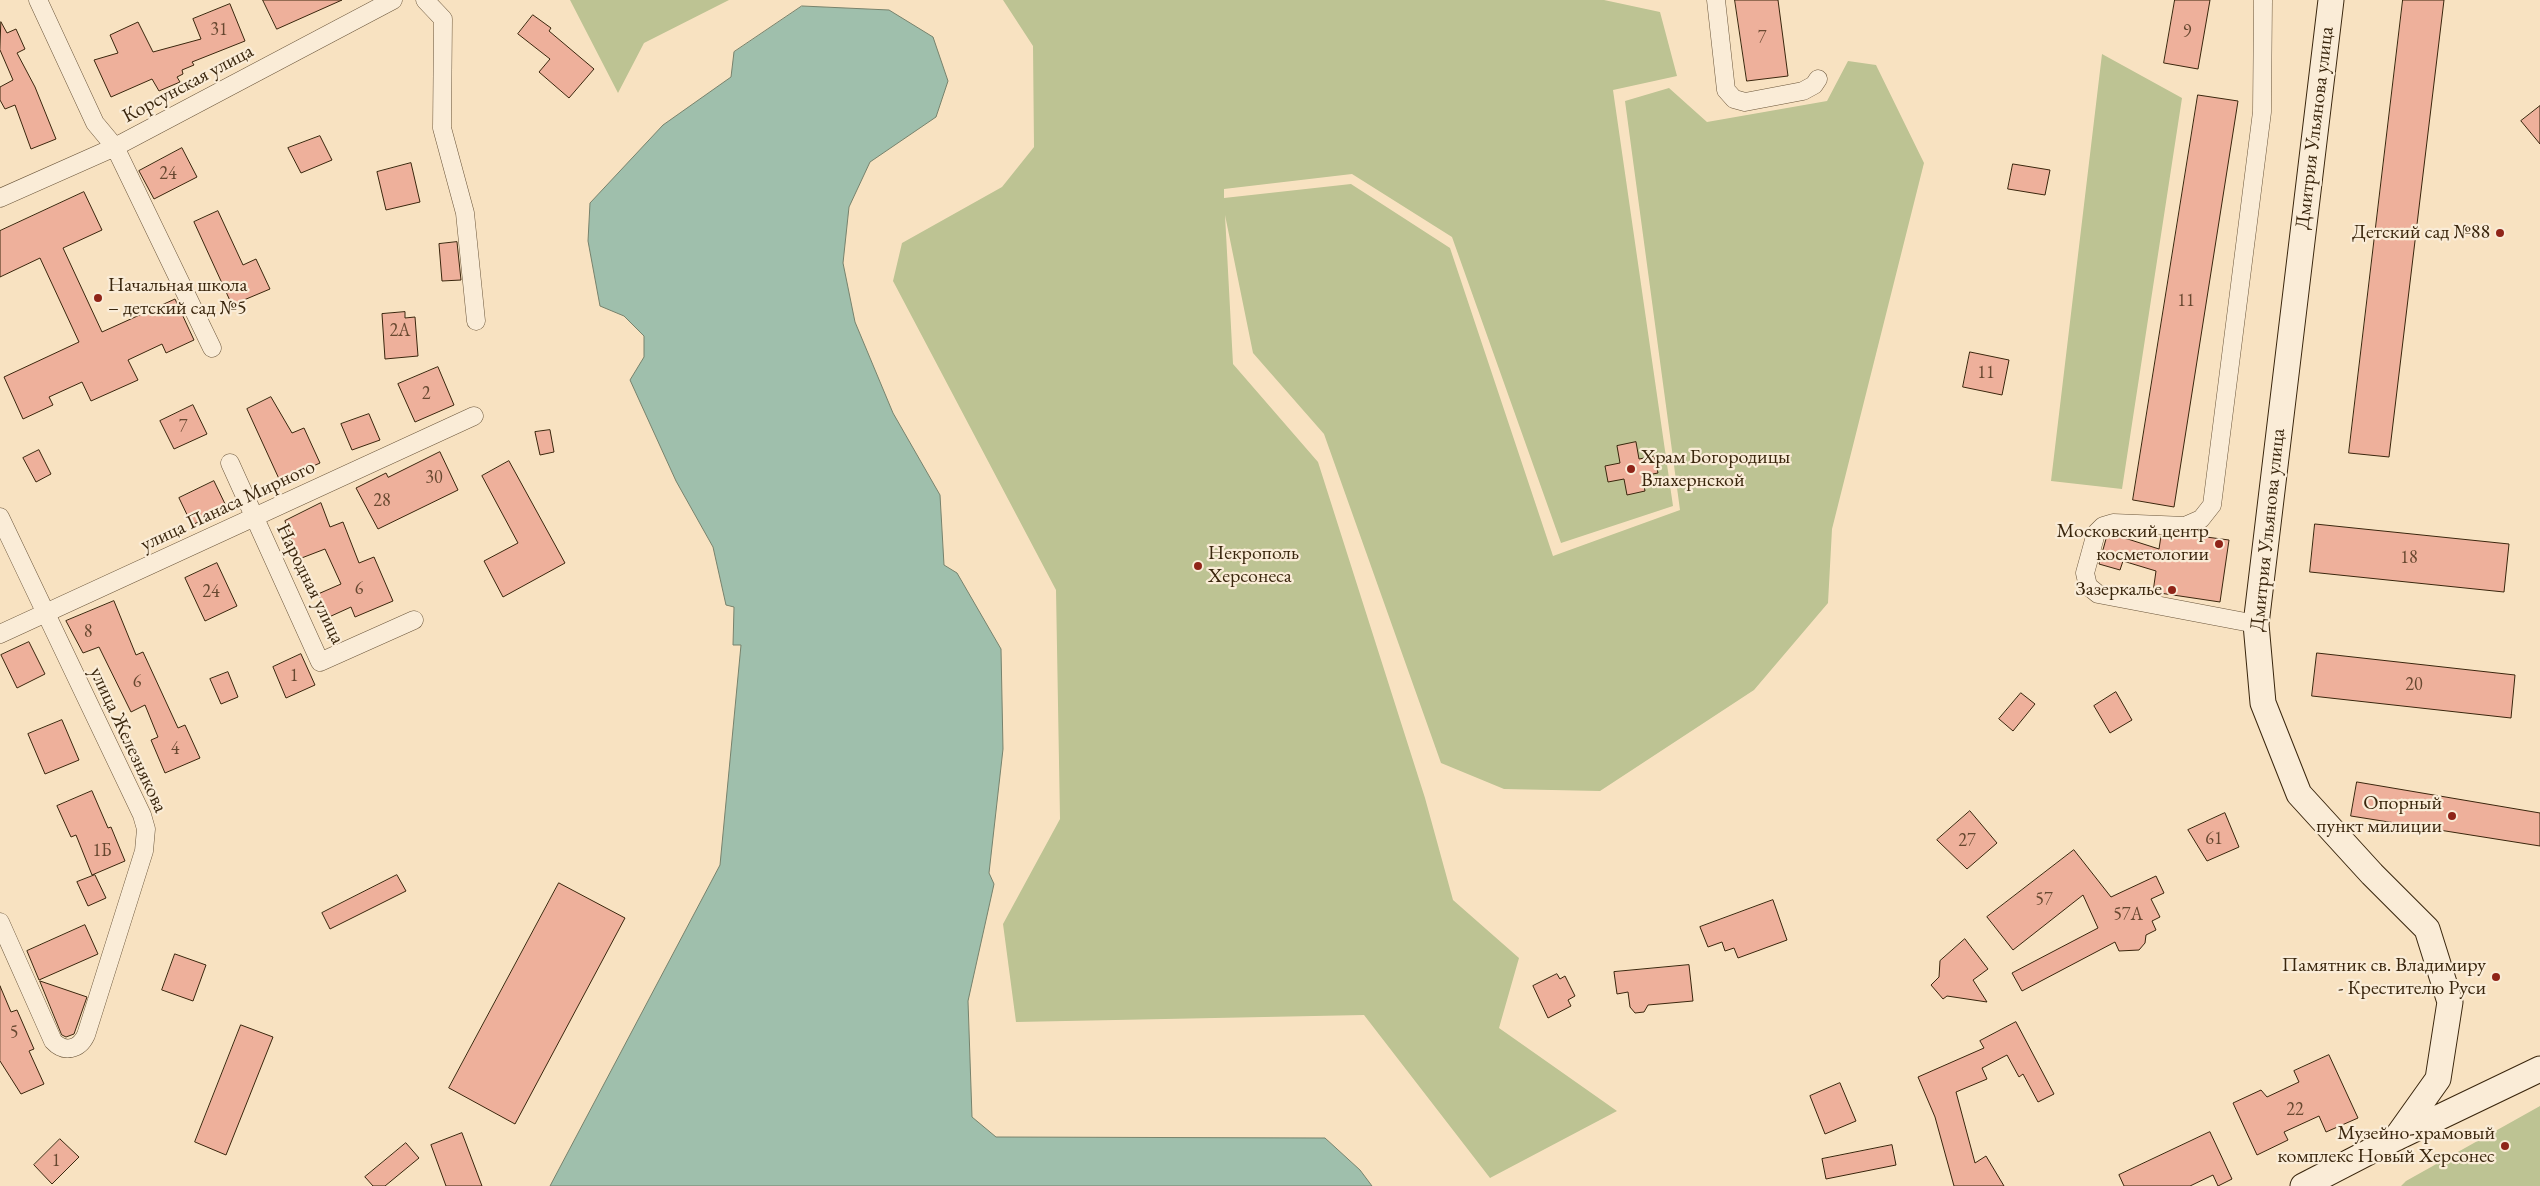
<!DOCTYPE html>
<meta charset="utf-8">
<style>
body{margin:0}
canvas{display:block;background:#f8e2c1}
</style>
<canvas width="2540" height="1186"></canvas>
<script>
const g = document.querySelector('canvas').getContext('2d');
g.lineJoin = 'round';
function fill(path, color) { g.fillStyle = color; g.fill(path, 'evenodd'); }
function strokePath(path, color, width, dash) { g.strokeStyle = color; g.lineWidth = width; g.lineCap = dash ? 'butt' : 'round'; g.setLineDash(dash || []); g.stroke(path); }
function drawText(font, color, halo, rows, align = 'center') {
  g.font = font + ' "EB Garamond",serif'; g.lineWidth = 4.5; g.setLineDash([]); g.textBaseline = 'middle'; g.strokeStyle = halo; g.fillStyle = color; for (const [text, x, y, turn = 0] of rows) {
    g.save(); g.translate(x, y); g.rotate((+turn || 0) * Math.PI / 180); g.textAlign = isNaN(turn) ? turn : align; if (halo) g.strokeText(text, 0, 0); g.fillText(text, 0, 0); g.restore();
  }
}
fill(new Path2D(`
 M570,0h159l-85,43 -26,50z
 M1003,0h601l56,12 17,64 -64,14 60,416 -112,37 -109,-306 -100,-63 -128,15v9l127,-14 99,64 103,308 127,-46 -55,-409 44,-13 38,34 120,-21 21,-40 28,4 48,98 -92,366 -4,74 -74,87 -154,101 -96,-2 -63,-26 -117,-329 -71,-81 -28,-138 8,149 85,98 107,336 28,102 66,58 -20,70 118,83 -127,67 -126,-163 -348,7 -13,-98 57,-105 -4,-229 -163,-309 9,-38 100,-56 32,-40 -1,-101z
 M2102,54l80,44 -60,391 -71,-8z
 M2540,1106v80h-139l5,-5z`), '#bdc393');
const water = new Path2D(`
 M802,6l87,4 44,27 15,44 -12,36 -66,45 -21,45 -6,56 12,59 38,91 47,82 4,70 13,8 44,76 2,100 -14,124 5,11 -26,117 4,116 24,20 329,1 35,32 12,16h-822l170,-321 21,-220h-8l1,-38 -8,-2 -13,-58 -37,-66 -46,-101 14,-23v-21l-20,-20 -24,-10 -12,-65 2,-38 73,-78 68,-48 3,-25z`);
fill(water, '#9fbfac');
strokePath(water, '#77826c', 1);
const building = new Path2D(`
 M263,0h79l-65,29z
 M1735,0h43l10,76 -41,5z
 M2175,0h35l-12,69 -34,-6z
 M2403,0h41l-55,457 -40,-4z
 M230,4l15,37 -53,21 2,3 -12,5 1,4 -6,3 3,5 -21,9 -7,-12 -41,18 -17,-37 24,-7 -8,-18 28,-13 15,30 48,-13 -8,-20z
 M533,15l18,13 -2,3 45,38 -25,29 -30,-26 11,-13 -32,-25z
 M1,22l6,11 9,-4 9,20 -8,4 18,34 21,52 -25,10 -16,-44 -10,4 -5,-9v-13l13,-7 -13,-30z
 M2198,95l40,6 -64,406 -41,-7z
 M2540,106v38l-19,-23z
 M320,136l12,24 -31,13 -13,-25z
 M182,148l15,29 -43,22 -15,-28z
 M411,163l9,39 -34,8 -9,-38z
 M2013,164l37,6 -5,25 -37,-6z
 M84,192l18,38 -39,18 39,84 73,-33 19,41 -28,13 -4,-9 -34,16 10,20 -47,21 -9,-19 -33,15 4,8 -30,14 -19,-42 75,-35 -39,-84 -40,19v-46z
 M218,211l25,54 13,-6 14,30 -38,16 -38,-83z
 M457,242l4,38 -19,1 -3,-37z
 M405,312v6l10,-1 3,39 -33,3 -3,-45z
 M1970,352l39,8 -7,35 -39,-8z
 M438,367l16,38 -39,17 -17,-38z
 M271,397l21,36 12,-5 16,35 -40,18 -33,-72z
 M193,405l14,29 -33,15 -14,-28z
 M369,414l11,26 -28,10 -11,-26z
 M550,430l4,22 -14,3 -5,-23z
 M1636,442l3,17 15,-3 4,17 -16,3 3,15 -18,4 -3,-16 -16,3 -3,-16 15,-3 -3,-17z
 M39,450l12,24 -15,8 -13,-24z
 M440,452l18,38 -80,39 -22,-41 30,-15 2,4z
 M509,461l56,102 -62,34 -19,-36 34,-18 -36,-67z
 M214,481l13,27 -35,17 -13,-27z
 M321,503l9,24 13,-5 16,41 15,-6 19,44 -38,16 -4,-10 -22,10 -11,-23 23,-10 -16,-35 -26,10 -14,-38z
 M2315,524l194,20 -5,48 -194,-20z
 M2112,534l47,15 2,-13 30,-1 38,5 -9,62 -67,-10 3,-21 -33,-10 -3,9 -21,-6 7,-25z
 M217,563l20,43 -32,15 -20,-43z
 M114,601l22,54 7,-3 35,76 7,-3 15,33 -35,15 -14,-33 7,-3 -13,-32 -14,7 -32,-65 -16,6 -17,-32z
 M29,642l16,32 -28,14 -16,-33z
 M2317,653l198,22 -4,43 -199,-22z
 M301,654l14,31 -29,13 -13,-31z
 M228,672l10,25 -17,7 -11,-25z
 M2116,692l16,28 -22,13 -16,-27z
 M2021,693l14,11 -22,27 -14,-12z
 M62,720l17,40 -34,14 -17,-40z
 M2357,782l183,31v33l-189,-30z
 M92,791l16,37 3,-1 14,34 -33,14 -16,-40 -5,2 -14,-31z
 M1970,811l27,32 -30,26 -30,-29z
 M2225,813l14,34 -32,14 -19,-31z
 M2074,850l37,47 45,-21 8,17 -13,6 9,18 -8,4 4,9 -10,5 -1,8 -6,7 -20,1 -4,-9 -93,49 -10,-18 86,-45 -15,-33 -70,55 -26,-33z
 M95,875l11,23 -18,8 -11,-24z
 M397,875l9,16 -76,38 -8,-16z
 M559,883l66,35 -110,206 -66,-36z
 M1773,900l14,40 -49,18 -4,-10 -9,3 -3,-9 -14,5 -8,-20z
 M85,925l13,29 -59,26 -12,-29z
 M1965,939l23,30 -15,11 14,22 -40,-6 -4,3 -12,-14 8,-8 1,-16z
 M175,954l31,11 -13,36 -31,-11z
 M1689,965l4,36 -45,4 -4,7 -9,1 -5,-6 -2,-15 -11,2 -3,-22z
 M1557,974l3,5 5,-3 10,20 -7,4 3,6 -23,12 -15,-32z
 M40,981l47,16 -13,37 -8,3 -4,-2z
 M0,986l11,26 6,-2 17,39 -5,2 15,33 -23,10 -21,-33z
 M2016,1022l38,72 -16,8 -15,-28 -4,3 -12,-22 -25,13 5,11 -31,13 19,71 11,-7 18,30h-50l-19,-69 -17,-40 66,-29 -4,-7z
 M241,1025l32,12 -47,118 -31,-13z
 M2329,1055l29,63 -32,14 -7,-16 -35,16 4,8 -31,15 -24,-52 28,-13 6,7 32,-15 -5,-11z
 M1840,1083l16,38 -31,13 -15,-38z
 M2210,1132l22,47 -14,7 -5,-11 -23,11h-66l-5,-11z
 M462,1133l20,53h-36l-15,-41z
 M60,1139l19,18 -27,27 -18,-19z
 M406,1143l13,15 -34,28h-12l-8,-9z
 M1892,1145l4,20 -70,14 -4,-20z`);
fill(building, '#eeb09b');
strokePath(building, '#3a260d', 1);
const street = new Path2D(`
 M38,0l57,123 20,24 97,201
 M425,0l18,19 -1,109 23,85 11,108
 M1716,0l10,90 8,9 11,3 58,-11 11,-6 4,-6
 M0,198l115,-51 278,-147
 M230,463l90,199 94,-42
 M0,517l142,298 4,14 -2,22 -58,184c-7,15 -22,18 -33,6l-53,-119
 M2256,624l-158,-30 -10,-8 -3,-13 11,-40 7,-7 10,-3 72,3 16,-7 11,-14 50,-393 1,-112
 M0,634l474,-218`);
const secondary = new Path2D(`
 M2331,0l-75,624 7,79 36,91 73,80 55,55 23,73 -12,77 -42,59
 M2303,1186l93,-48 144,-69`);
strokePath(street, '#6a553a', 19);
strokePath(secondary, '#3a260d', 27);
strokePath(street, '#faecd7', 18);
strokePath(secondary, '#faecd7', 25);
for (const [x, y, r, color] of [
 [2500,233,5,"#8f2418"],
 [98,298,5,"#8f2418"],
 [1631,469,5,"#8f2418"],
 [2219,544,5,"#8f2418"],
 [1198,566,5,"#8f2418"],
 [2172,590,5,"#8f2418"],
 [2452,816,5,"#8f2418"],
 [2496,977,5,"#8f2418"],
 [2505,1146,5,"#8f2418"]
]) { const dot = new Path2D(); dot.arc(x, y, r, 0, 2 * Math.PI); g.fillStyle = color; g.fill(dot); strokePath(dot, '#faecd7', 2); }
drawText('18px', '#674830', null, [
 ["31",219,30],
 ["9",2187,32],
 ["7",1762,38],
 ["24",168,174],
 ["11",2186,301],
 ["2А",400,331],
 ["11",1986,373],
 ["2",426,394],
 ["7",183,427],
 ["30",434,478],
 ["28",382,501],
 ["18",2409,558],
 ["6",359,589],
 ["24",211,592],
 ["8",88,632],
 ["1",294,676],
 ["6",137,682],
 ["20",2414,685],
 ["4",175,749],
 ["61",2214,839],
 ["27",1967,841],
 ["1Б",102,851],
 ["57",2044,900],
 ["57А",2128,915],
 ["5",14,1033],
 ["22",2295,1110],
 ["1",56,1161]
]);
drawText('20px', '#3a260d', '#faecd7', [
 ["Корсунская улица",188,84,-28],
 ["Дмитрия Ульянова улица",2315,128,-83],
 ["улица Панаса Мирного",228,506,-25],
 ["Дмитрия Ульянова улица",2268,530,-84],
 ["Народная улица",310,584,64],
 ["улица Железнякова",128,740,65]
]);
drawText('20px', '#3a260d', '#faecd7', [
 ["Детский сад №88",2490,233],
 ["Начальная школа",108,286,"left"],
 ["– детский сад №5",108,309,"left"],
 ["Храм Богородицы",1641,458,"left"],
 ["Влахернской",1641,481,"left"],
 ["Московский центр",2209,532],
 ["косметологии",2209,555],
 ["Некрополь",1208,554,"left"],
 ["Херсонеса",1208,577,"left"],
 ["Зазеркалье",2162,590],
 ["Опорный",2442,804],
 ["пункт милиции",2442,827],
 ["Памятник св. Владимиру",2486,966],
 ["- Крестителю Руси",2486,989],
 ["Музейно-храмовый",2495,1134],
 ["комплекс Новый Херсонес",2495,1157]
], 'right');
</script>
